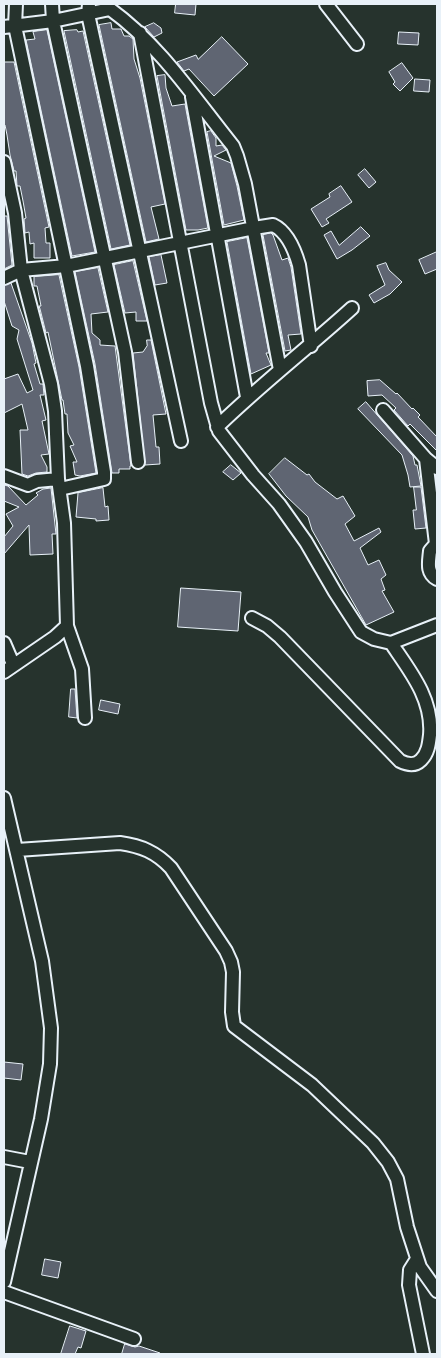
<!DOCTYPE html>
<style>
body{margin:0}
#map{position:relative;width:441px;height:1358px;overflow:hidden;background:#26332d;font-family:Mali,sans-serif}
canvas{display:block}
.frame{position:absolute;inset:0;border:5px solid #e8f1f8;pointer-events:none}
</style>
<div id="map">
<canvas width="441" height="1358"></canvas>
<div class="frame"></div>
</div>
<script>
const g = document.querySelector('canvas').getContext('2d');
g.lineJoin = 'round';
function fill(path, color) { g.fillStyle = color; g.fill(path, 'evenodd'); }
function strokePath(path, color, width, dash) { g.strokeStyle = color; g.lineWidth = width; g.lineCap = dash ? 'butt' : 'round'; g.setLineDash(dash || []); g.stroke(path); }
const building = new Path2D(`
 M176,4h20l-1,11 -20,-2z
 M111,23l1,6h9l3,7h5l4,3 1,20 6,19 25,126 -14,3 8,32 -13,3 -47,-217z
 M154,23l7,5 1,5 -8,4 -9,-10z
 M47,30l48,222 -23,4 -46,-216 9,-1 -2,-7z
 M77,30l1,2 5,-1 47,214 -19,4 -47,-218z
 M399,32l20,1 -1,12 -20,-1z
 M222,37l26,27 -34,32 -25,-27 -5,2 -7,-9 19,-7 2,4z
 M4,62h10l35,165 -4,1 1,15h4v15h-16v-15l-4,1 -1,-12 -4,1 -1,-14 2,-1 -3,-17 -3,-15h-3l-1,-15h-2l-4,-16 -3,-20 -2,-10h-1z
 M402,63l11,15 -13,13 -7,-7 2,-2 -6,-10z
 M165,75l1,13 6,18 13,-2 23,124 -10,2h-12l-29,-154z
 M415,79l15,1 -1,12 -15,-1z
 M211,131l5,7v8l6,-1 4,5 -12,6 17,7 6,23 7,34 -20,5 -17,-93z
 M365,169l11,13 -7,6 -11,-13z
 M341,186l11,16 -26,17 3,4 -7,4 -11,-18 19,-12 -1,-3z
 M4,216h3l5,49 -8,4z
 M361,227l9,9 -18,14 -15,9 -13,-24 7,-4 8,14z
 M271,233l2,2 9,25 6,-2 3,9 10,67 -13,1 3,15 -6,1 -22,-116z
 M247,238l22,115h-3l5,12 -20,9 -24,-132z
 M437,252v17l-12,5 -6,-14z
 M161,255l6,28 -12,2 -6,-28z
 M133,261l14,60h-11v-9l-11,1 -11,-48z
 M386,263l3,7 13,12 -12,12 -16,9 -5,-8 16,-10 -8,-19z
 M98,268l10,44 -17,2 1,19 8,7v5l15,1 16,120h-1v3h-11v4h-7l-17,-109 -20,-92z
 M59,275l20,92 17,106 -16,3 -5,-1 -2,-13h4l-7,-16 4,-1 -6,-12 -1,-19h-2l-2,-14h-1l-14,-68 -2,1 -6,-24 -1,-3h2l-4,-20h-3v-9z
 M11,283l21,60 4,20 -2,1 6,20h3l1,11h-4l6,25 -4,1 7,33 -8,1 6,12v5l-11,1 -8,3 -6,-2 -2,-44h8l-6,-26 -18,9v-34l14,-5 9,19 6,-3 -16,-51 2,-9 -7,-4 -8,-25v-15z
 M147,340h4l15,74 -13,1 3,32h3l1,17 -15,1 -12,-112 10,-1 4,-6z
 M380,380l16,14 1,-1 15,16 1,-1 7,7 -2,2 19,20v14l-27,-27 -2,2 -14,-16 2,-2 -14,-13 -14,1 -1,-15z
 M366,402l47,54 2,9h2l4,21 -11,1 -2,-12 -6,-20 -44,-46z
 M285,458l22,17 2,-1 6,8 22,17 6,-3 12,20 -10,8 9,17 25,-13 2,4 -21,16 8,17 11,-5 7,15 -5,4 4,11 -3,1 12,21 -28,13 -54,-95 -4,-13 -22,-21 -17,-22z
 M231,465l10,8 -8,7 -10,-8z
 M4,485l4,1 18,19 12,-10 -2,-2 7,-4 8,-1 5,46h-4l1,20 -23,1 -1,-30 -25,29v-17l9,-11 -7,-12 13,-7 -15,-6z
 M414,487h7l5,41 -11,1 -2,-19h3z
 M103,488l2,19 3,-1 1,14 -13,1v-2l-20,-2 2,-24z
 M181,588l60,4 -3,39 -60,-4z
 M71,689h4l2,29 -8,-1z
 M101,700l19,4 -2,10 -19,-4z
 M4,1062l19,2 -2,16 -17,-2z
 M45,1259l16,3 -3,16 -16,-3z
 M70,1326l16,5 -5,17 -3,-1 -3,7h-14z
 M125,1344l10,3 4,-1 21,7v1h-38z`);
fill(building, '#5f6572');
strokePath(building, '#e8f1f8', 1);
const minor = new Path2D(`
 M16,4l-1,22 72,340 17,106v7l-44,10
 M52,4l1,17 72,331 13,110
 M89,4l-1,10 93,427
 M326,4l31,40
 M4,27l49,-6 57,-12c50,36 85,90 123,137l4,10 8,28 35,186
 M140,33l71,370 8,28 34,44 26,29 27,38 29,50 26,40 13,7 17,4 46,-18
 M192,97l55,300
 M4,162l11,51 6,57 30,114 4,27 3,68 6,44 3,103 -12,11 -51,35
 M4,278l17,-8 45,-4 188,-38 19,-3c15,7 22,26 26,40l12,81
 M383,410l43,49 11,9
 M217,427c43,-42 91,-79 135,-119
 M426,459l10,85 -6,7c-1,11 -4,22 7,28
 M4,476l24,9 9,-4 21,-2
 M252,618l15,8 13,11 120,124c8,4 15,5 21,-1 7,-7 8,-16 9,-25 3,-36 -20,-64 -39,-92
 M67,626l15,43 3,49
 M4,643l9,21
 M4,798l38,163 9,67 -1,36 -9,55 -37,163
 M17,850l103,-7c21,3 36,9 51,25l55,83 5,11 2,10 -1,40 2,14 78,59 61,58 15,19 9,17 10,48 13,40 17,24
 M4,1157l26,5
 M417,1259l-7,11 -1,15 14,69
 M4,1292l130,47`);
strokePath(minor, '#e8f1f8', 16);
strokePath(minor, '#26332d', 12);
</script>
